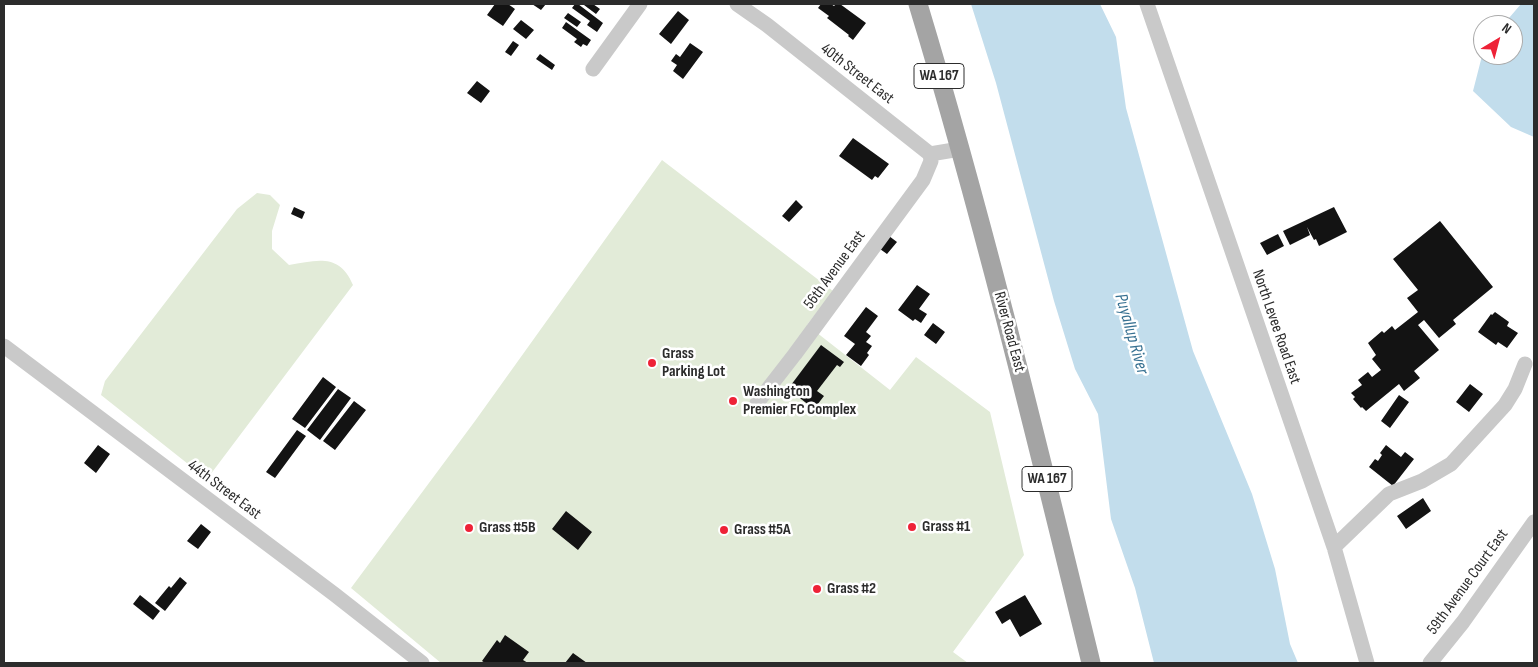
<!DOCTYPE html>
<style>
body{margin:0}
#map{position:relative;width:1538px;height:667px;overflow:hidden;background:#fff;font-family:"Sofia Sans Condensed",sans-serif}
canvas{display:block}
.frame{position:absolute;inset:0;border:5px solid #2c2c2c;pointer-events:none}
.north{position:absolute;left:1473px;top:15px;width:50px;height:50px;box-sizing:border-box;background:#fff;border:1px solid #ababab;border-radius:50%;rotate:37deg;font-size:14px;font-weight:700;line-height:20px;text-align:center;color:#2c2c2c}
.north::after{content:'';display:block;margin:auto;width:18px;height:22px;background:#ee2237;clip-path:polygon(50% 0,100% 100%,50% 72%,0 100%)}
</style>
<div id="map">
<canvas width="1538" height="667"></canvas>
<div class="frame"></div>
<div class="north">N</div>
</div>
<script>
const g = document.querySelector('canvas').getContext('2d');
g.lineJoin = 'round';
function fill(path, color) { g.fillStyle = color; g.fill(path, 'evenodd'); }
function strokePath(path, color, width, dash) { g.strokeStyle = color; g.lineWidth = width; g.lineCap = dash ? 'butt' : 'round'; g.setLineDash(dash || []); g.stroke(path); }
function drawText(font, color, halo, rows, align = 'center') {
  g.font = font + ' "Sofia Sans Condensed",sans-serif'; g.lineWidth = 5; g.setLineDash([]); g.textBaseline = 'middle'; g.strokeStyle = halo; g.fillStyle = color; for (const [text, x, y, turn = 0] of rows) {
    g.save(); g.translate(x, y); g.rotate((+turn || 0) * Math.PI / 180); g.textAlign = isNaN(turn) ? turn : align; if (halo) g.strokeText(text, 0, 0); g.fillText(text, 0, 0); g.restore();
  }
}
fill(new Path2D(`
 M662,160l171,131 -26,34 83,65 26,-33 74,55 34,143 -71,97 15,11h-527l-90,-75 124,-167z
 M257,193l13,2 10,10 -8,26v18l17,16c28,-5 51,-12 64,20l-146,194 -106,-84 4,-14 132,-172z`), '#e2ebd8');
fill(new Path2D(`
 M971,4h129l16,33 10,71 67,243 59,143 23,75 15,75 8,19h-144l-19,-75 -24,-69 -13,-105 -23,-45 -21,-68 -58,-218z
 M1521,4h13v133l-23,-10 -38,-36 10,-39v3h30v-30h-10z`), '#c2ddec');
fill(new Path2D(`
 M495,4h13l7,5 -12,17 -16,-11z
 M532,4h14l-5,6z
 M575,4h3l25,19 -6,9 -10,-7 3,-4 -18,-13z
 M585,4h8l7,5 -4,5 -12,-9z
 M821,4h10l3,2 2,-2h4l26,19 -13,17 -5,-4 1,-1 -22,-17 2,-2 -11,-8z
 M678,11l11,9 -18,24 -12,-10z
 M568,13l13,9 -4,5 -13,-9z
 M521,20l13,10 -8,9 -13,-10z
 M566,22l25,18 -4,6 -4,-2 -2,3 -7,-5 3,-3 -15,-11z
 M513,41l6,4 -8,11 -6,-4z
 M690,43l13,9 -20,27 -10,-8 4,-6 -6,-4 5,-7 4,3z
 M540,54l15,11 -3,5 -16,-11z
 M477,81l13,10 -9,12 -14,-10z
 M853,138l36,26 -11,14 -3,-2 -3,4 -33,-24z
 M796,200l7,7 -14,15 -7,-6z
 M294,207l11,5 -3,7 -11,-5z
 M1334,207l13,25 -28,14 -3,-7 -2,1 -7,-13 3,8 -20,10 -7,-14z
 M1440,221l53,66 -40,33 3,4 -17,14 -15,-18 -6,5 21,25 -25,21 6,7 -16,13 -5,-7 -33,27 -4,-4 -1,1 -8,-9 2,-2 -4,-4 11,-8 -4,-5 10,-8 4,5 9,-7 -9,-11 4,-4 -8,-12 14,-12 2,2 8,-7 3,4 23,-18 -11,-14 11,-8 -25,-31z
 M1278,234l6,12 -17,9 -7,-12z
 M889,236l8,6 -10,12 -7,-5z
 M917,285l13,9 -11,15 8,5 -6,9 -6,-4 -2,2 -15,-11z
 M866,307l12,9 -12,16 5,4 -5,6 6,4 -5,7 2,2 -8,11 -15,-11 9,-11 -11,-8z
 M1495,312l14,10 -2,4 11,7 -11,15 -9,-6 -2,3 -18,-13 13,-18 1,1z
 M933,323l12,9 -9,12 -12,-9z
 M821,345l23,17 -4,5 -3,-2 -20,26 7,5 -10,13 -26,-20z
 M323,377l13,10 -31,41 -13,-9z
 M1470,384l13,10 -14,18 -13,-10z
 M338,389l13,9 -31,42 -13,-10z
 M1399,395l10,7 -19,26 -9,-7z
 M354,401l12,9 -31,40 -12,-9z
 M297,430l9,6 -31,42 -9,-6z
 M98,445l12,9 -14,19 -12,-10z
 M1386,445l15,12 4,-5 9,7 -21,27 -24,-19 6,-8 3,2 4,-6 -2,-2z
 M1423,498l8,13 -25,18 -9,-13z
 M566,511l26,21 -14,18 -26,-21z
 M201,524l10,8 -13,17 -11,-8z
 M180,577l7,6 -22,28 -10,-8 14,-17 2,2z
 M140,595l20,16 -7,9 -20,-16z
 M1025,595l17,29 -22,13 -10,-18 -8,5 -7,-12z
 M505,635l24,17 -6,8 5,3h-43l-3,-2 15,-21 3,3z
 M573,653l14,10h-22z`), '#131313');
strokePath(new Path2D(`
 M737,4l30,21 163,129 30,-5
 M1147,4l187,543 33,116
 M593,69l47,-65
 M4,346l330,248 88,69
 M757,403l38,-49 128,-174 8,-19 -1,-7
 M1334,547l55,-53 33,-13 29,-17 54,-59 10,-16 10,-25
 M1430,663l33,-41 71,-100`), '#c9c9c9', 15);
strokePath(new Path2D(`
 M918,4c66,218 119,438 173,659`), '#a4a4a4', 19);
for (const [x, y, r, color] of [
 [652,363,5,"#ee2237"],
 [733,401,5,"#ee2237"],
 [912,527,5,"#ee2237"],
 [469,528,5,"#ee2237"],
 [724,530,5,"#ee2237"],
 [817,589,5,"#ee2237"]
]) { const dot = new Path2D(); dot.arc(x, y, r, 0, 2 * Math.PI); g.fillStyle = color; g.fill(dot); strokePath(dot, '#fff', 2); }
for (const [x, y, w] of [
 [939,76,50],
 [1047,479,50]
]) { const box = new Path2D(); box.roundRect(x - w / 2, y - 12.5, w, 25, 4); g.fillStyle = '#fff'; g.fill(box); strokePath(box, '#2c2c2c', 1); }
drawText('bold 15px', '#2c2c2c', null, [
 ["WA 167",939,76],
 ["WA 167",1047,479]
]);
drawText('16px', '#2c2c2c', '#fff', [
 ["40th Street East",857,74,38],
 ["56th Avenue East",835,270,-54],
 ["North Levee Road East",1276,327,71],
 ["River Road East",1009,332,75],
 ["44th Street East",224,490,37],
 ["59th Avenue Court East",1468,582,-54]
]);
drawText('bold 16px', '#2c2c2c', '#fff', [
 ["Grass",662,354],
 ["Parking Lot",662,372],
 ["Washington",743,392],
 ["Premier FC Complex",743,410],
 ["Grass #1",922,527],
 ["Grass #5B",479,528],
 ["Grass #5A",734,530],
 ["Grass #2",827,589]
], 'left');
drawText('italic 18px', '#367091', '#fff', [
 ["Puyallup River",1131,334,74]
]);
</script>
